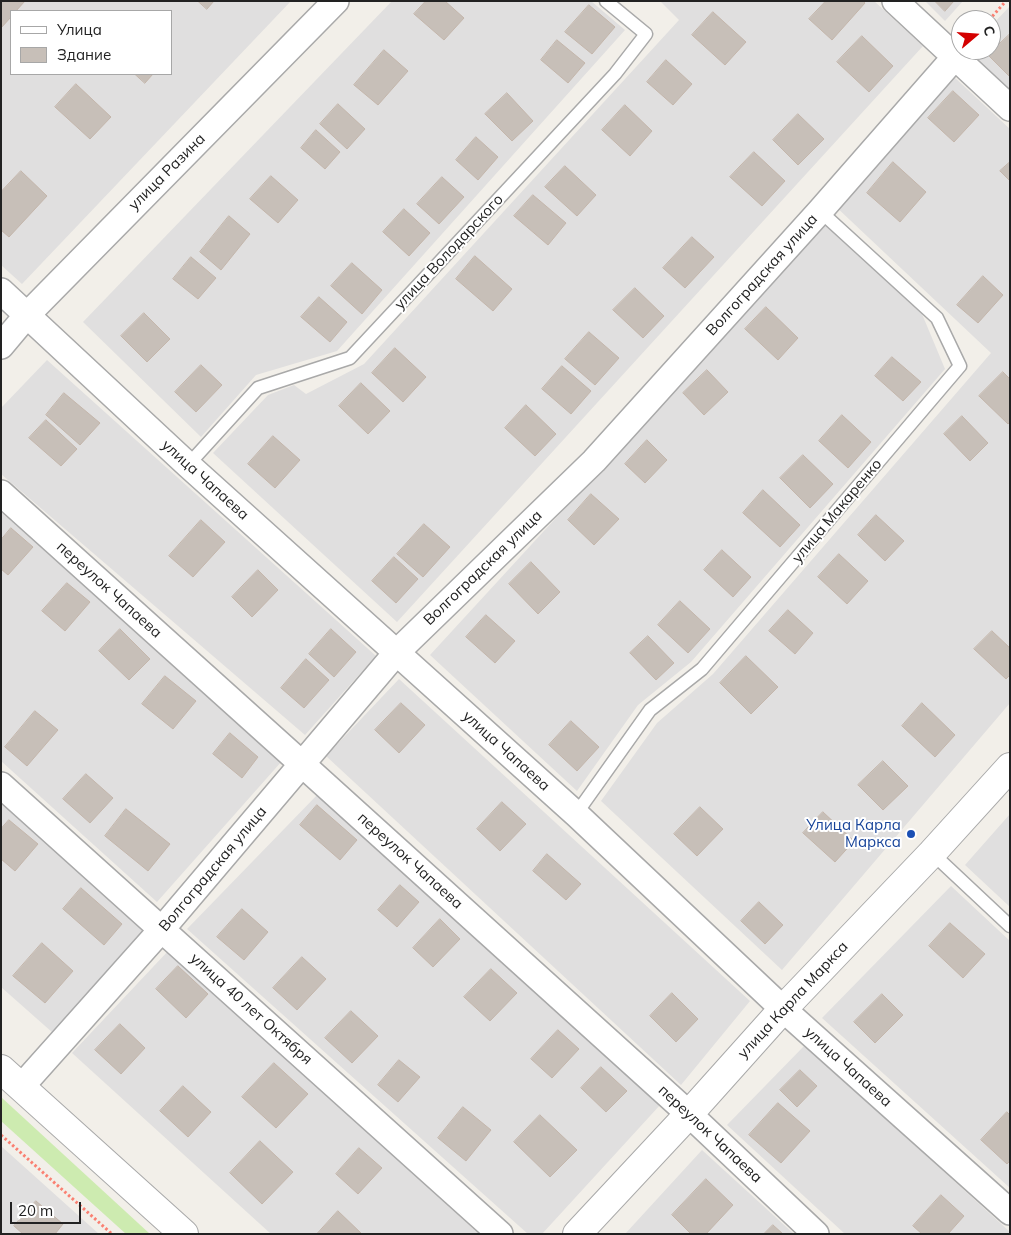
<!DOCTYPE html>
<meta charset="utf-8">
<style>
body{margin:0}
#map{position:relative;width:1011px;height:1235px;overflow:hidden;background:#f2efe9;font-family:Mulish,sans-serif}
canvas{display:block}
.frame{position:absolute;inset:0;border:2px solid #222;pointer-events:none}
.legend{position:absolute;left:10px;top:10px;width:162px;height:65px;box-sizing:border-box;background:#fff;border:1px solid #a7a7a7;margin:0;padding:6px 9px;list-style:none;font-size:15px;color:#222}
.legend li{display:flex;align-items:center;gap:10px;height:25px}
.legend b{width:25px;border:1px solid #a7a7a7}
.north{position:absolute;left:951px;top:10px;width:50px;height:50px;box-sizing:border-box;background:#fff;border:1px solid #a7a7a7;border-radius:50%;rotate:72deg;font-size:14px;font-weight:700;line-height:20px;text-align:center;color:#222}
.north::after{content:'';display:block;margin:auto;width:18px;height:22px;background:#d40000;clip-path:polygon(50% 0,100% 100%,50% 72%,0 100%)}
.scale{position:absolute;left:10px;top:1202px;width:71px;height:22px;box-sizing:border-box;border:2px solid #222;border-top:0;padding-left:6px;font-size:15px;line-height:18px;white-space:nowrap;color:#222;-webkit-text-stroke:4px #fff;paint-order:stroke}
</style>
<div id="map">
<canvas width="1011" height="1235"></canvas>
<div class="frame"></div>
<ul class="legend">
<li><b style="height:6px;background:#fff"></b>Улица</li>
<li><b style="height:14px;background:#c7bfb8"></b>Здание</li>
</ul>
<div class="north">С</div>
<div class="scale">20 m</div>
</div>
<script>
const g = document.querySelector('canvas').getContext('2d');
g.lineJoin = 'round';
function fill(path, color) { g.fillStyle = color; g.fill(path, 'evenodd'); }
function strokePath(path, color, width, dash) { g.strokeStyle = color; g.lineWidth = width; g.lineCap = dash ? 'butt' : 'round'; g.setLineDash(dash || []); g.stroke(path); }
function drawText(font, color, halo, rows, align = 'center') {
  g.font = font + ' Mulish,sans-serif'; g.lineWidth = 4; g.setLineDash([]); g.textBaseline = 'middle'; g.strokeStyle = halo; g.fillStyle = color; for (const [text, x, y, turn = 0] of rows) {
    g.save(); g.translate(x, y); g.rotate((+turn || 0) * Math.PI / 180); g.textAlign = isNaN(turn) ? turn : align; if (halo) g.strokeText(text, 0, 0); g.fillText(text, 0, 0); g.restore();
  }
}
fill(new Path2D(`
 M1,1h290l-269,283 -21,-19zM11,11h160v63h-160z
 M392,1h199l34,29 -288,321 -81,24 -55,62 -118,-115z
 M660,1h214l49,45 -526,576 -184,-169 55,-58 26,-10 12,9 58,-30 315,-344z
 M925,1h38l-18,20z
 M1010,6v83l-42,-38 1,-1h22v-24z
 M953,76l57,53v574l-228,267 -181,-169 56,-78 56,-49 278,-321 -158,-149z
 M825,225l97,89 23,55 -254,293 -53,43 -61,86 -147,-136z
 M47,360l329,296 -71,79 -304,-261v-66z
 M1,512l281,249 -125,141 -156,-141z
 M399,679l351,322 -69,84 -355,-329z
 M319,793l342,311 -119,130h-14l-341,-305z
 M1,800l144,132 -92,101 -52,-46z
 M1010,814v93l-45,-42z
 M951,886l59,55v247l-188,-170z
 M169,950l310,284h-208l-199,-181z
 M805,1045l205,187v2h-165l-118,-109z
 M1,1146l98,88h-98z
 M702,1150l92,84h-169z`), '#e0dfdf');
fill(new Path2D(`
 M1,1097l149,137h-24l-125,-113z`), '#cdebb0');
const building = new Path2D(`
 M1,1h24l-9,10h-5v6l-10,11z
 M198,1h16l-7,8z
 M426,1h19l19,17 -20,22 -30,-26z
 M826,1h37l2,2 -33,37 -23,-21z
 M935,1h19l-9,10z
 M589,5l26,22 -23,27 -27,-22z
 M713,12l33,30 -21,23 -33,-30z
 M1009,35l1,1v41l-22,-22z
 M862,36l31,30 -24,26 -32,-30z
 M557,40l28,23 -17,20 -27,-23z
 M384,50l24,21 -30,34 -24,-20z
 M666,60l26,24 -19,21 -26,-23z
 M135,74h18l-8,9z
 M76,84l35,33 -21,22 -35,-32z
 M953,91l26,24 -25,27 -26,-24z
 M507,93l26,28 -21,20 -27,-27z
 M338,104l27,25 -18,20 -27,-25z
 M625,105l27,26 -22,25 -28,-26z
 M798,114l26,25 -26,26 -25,-25z
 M316,130l24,22 -15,17 -24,-21z
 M476,137l22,20 -20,23 -22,-20z
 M754,152l31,29 -23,25 -32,-29z
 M893,162l33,30 -26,30 -33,-29z
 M1010,162v19l-10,-10z
 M565,166l31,29 -19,21 -32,-29z
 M21,171l26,25 -38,41 -8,-7v-38z
 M271,176l27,24 -20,23 -28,-24z
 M442,177l22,20 -25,27 -22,-20z
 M533,195l33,28 -18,22 -34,-29z
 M404,209l26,24 -21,23 -26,-24z
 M229,216l21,18 -29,36 -21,-18z
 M692,237l22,20 -29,31 -22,-20z
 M475,256l37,33 -19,22 -37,-32z
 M191,257l25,21 -18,21 -25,-20z
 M352,263l30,27 -20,24 -31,-28z
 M983,276l20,19 -25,28 -21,-18z
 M635,288l29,28 -21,22 -30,-28z
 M319,297l28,25 -17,20 -29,-25z
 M766,307l32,31 -20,22 -33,-31z
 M144,313l26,26 -23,23 -26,-26z
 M589,332l30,26 -24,27 -30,-26z
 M395,348l31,29 -23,25 -31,-29z
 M892,357l29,25 -18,19 -28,-25z
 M201,365l21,20 -26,27 -21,-20z
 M562,366l29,25 -20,23 -29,-25z
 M707,370l21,22 -24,23 -21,-22z
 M1003,372l7,7v43l-2,2 -29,-28z
 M361,383l29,28 -22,23 -29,-28z
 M64,393l36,30 -20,22 -34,-30z
 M526,405l30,29 -21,22 -30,-28z
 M842,415l29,27 -23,26 -29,-27z
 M962,416l26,27 -18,18 -26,-27z
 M46,420l31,29 -16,17 -32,-28z
 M273,436l27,24 -25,28 -27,-24z
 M647,440l20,20 -22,23 -20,-19z
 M803,455l30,29 -23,24 -30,-30z
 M763,490l37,35 -20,22 -37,-34z
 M591,494l28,25 -25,26 -26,-25z
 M876,515l28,26 -19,20 -27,-26z
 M201,520l24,22 -32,35 -24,-21z
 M424,524l26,23 -27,30 -26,-23z
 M11,528l22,19 -25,28 -7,-6v-29z
 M722,550l29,27 -18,20 -29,-27z
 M839,554l29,27 -21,23 -29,-27z
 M394,557l24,22 -22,24 -24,-22z
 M531,562l29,30 -22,22 -29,-30z
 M258,570l20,20 -26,27 -20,-20z
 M67,583l23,19 -25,29 -23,-20z
 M680,601l30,28 -22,24 -30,-28z
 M788,610l25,23 -18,21 -26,-23z
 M486,615l29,26 -20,22 -29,-26z
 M120,629l30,30 -21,21 -30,-29z
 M331,629l25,23 -22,25 -25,-23z
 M992,631l18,17v27l-4,4 -32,-30z
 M648,636l26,27 -18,17 -26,-27z
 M746,656l32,31 -27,27 -31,-31z
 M306,659l23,21 -25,28 -23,-20z
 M165,676l31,25 -23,28 -31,-25z
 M401,703l24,22 -26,28 -24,-23z
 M922,703l33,32 -20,22 -33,-31z
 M35,711l23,19 -31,36 -22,-19z
 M571,721l28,26 -22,24 -28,-26z
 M230,733l28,24 -16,21 -29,-24z
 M883,761l25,25 -25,24 -25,-25z
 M86,774l27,24 -23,25 -27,-24z
 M502,802l24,22 -26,27 -23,-22z
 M317,805l40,35 -17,20 -40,-35z
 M700,807l23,22 -26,27 -23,-22z
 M126,809l44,35 -22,27 -43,-35z
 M823,812l31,29 -19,21 -32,-29z
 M9,820l29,24 -23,27 -14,-12v-30z
 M547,854l34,30 -15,16 -33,-29z
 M400,885l19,17 -22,25 -19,-17z
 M81,888l41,36 -18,21 -41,-36z
 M759,902l24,23 -18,19 -24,-23z
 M242,909l26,23 -24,28 -27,-23z
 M440,919l20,20 -27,28 -20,-19z
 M950,923l35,31 -22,24 -34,-32z
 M42,943l31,28 -28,32 -32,-27z
 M302,957l24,22 -29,31 -24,-22z
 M178,966l30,28 -22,24 -30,-29z
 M491,969l26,24 -27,28 -26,-24z
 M672,993l26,26 -22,23 -26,-26z
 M882,994l21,21 -28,28 -21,-21z
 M351,1011l27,25 -26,27 -27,-25z
 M120,1024l25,24 -24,26 -26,-24z
 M558,1030l21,19 -27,29 -21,-19z
 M399,1060l21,17 -22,25 -20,-17z
 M274,1063l34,31 -32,34 -34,-31z
 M601,1067l26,24 -21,21 -25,-24z
 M800,1070l17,16 -20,21 -17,-17z
 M183,1086l28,26 -23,25 -28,-26z
 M778,1103l32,28 -29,32 -32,-28z
 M463,1107l28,23 -25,31 -28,-23z
 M1007,1112l3,3v46l-3,3 -26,-24z
 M540,1115l37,35 -27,27 -36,-35z
 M260,1141l33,31 -31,32 -32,-31z
 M359,1148l23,20 -24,26 -22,-20z
 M706,1179l27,26 -27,29h-15l-19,-19z
 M941,1195l23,21 -16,18h-26l-9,-8z
 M36,1201l27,23 -8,10h-32l-9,-8z
 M338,1211l24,23h-45z
 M773,1225l10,9h-19z`);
fill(building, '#c7bfb8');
strokePath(building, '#c4b6ab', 1);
const service = new Path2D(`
 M188,465l70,-77 92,-30 265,-284 31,-40 -40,-33
 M576,814l74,-104 52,-41 258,-303 -23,-48 -117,-107
 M932,853l78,73`);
const minor = new Path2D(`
 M895,1l115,107
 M1,291l187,174 388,349 207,195 227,203
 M1,346l26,-31 309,-314
 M1,493l301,271 387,350 127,120
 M1,785l499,449
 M21,1087l141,-158 235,-277 197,-191 226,-250 134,-153`);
const tertiary = new Path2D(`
 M1,1069l183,165
 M577,1234l112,-120 94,-105 149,-156 78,-86`);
strokePath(service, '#a9a9a9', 15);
strokePath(minor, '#a9a9a9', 28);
strokePath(tertiary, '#a9a9a9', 30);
strokePath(new Path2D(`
 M989,20l17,-19
 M1,1135l111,99`), '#fa8072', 3, [2.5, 2.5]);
strokePath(service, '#fff', 12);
strokePath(minor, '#fff', 25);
strokePath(tertiary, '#fff', 28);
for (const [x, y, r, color] of [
 [911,834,5,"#1a4fb4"]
]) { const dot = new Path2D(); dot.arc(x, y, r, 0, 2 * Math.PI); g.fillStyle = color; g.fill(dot); strokePath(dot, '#fff', 2); }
drawText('15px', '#222', '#fff', [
 ["улица Разина",167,172,-45],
 ["улица Володарского",449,252,-47],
 ["Волгоградская улица",762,275,-48],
 ["улица Чапаева",205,480,42],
 ["улица Макаренко",837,511,-50],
 ["Волгоградская улица",483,568,-44],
 ["переулок Чапаева",109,590,42],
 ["улица Чапаева",506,751,42],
 ["переулок Чапаева",410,861,42],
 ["Волгоградская улица",213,869,-50],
 ["улица Карла Маркса",793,1000,-47],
 ["улица 40 лет Октября",251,1009,42],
 ["улица Чапаева",848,1067,42],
 ["переулок Чапаева",710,1134,43]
]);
drawText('15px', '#164399', '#fff', [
 ["Улица Карла",901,825],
 ["Маркса",901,842]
], 'right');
</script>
